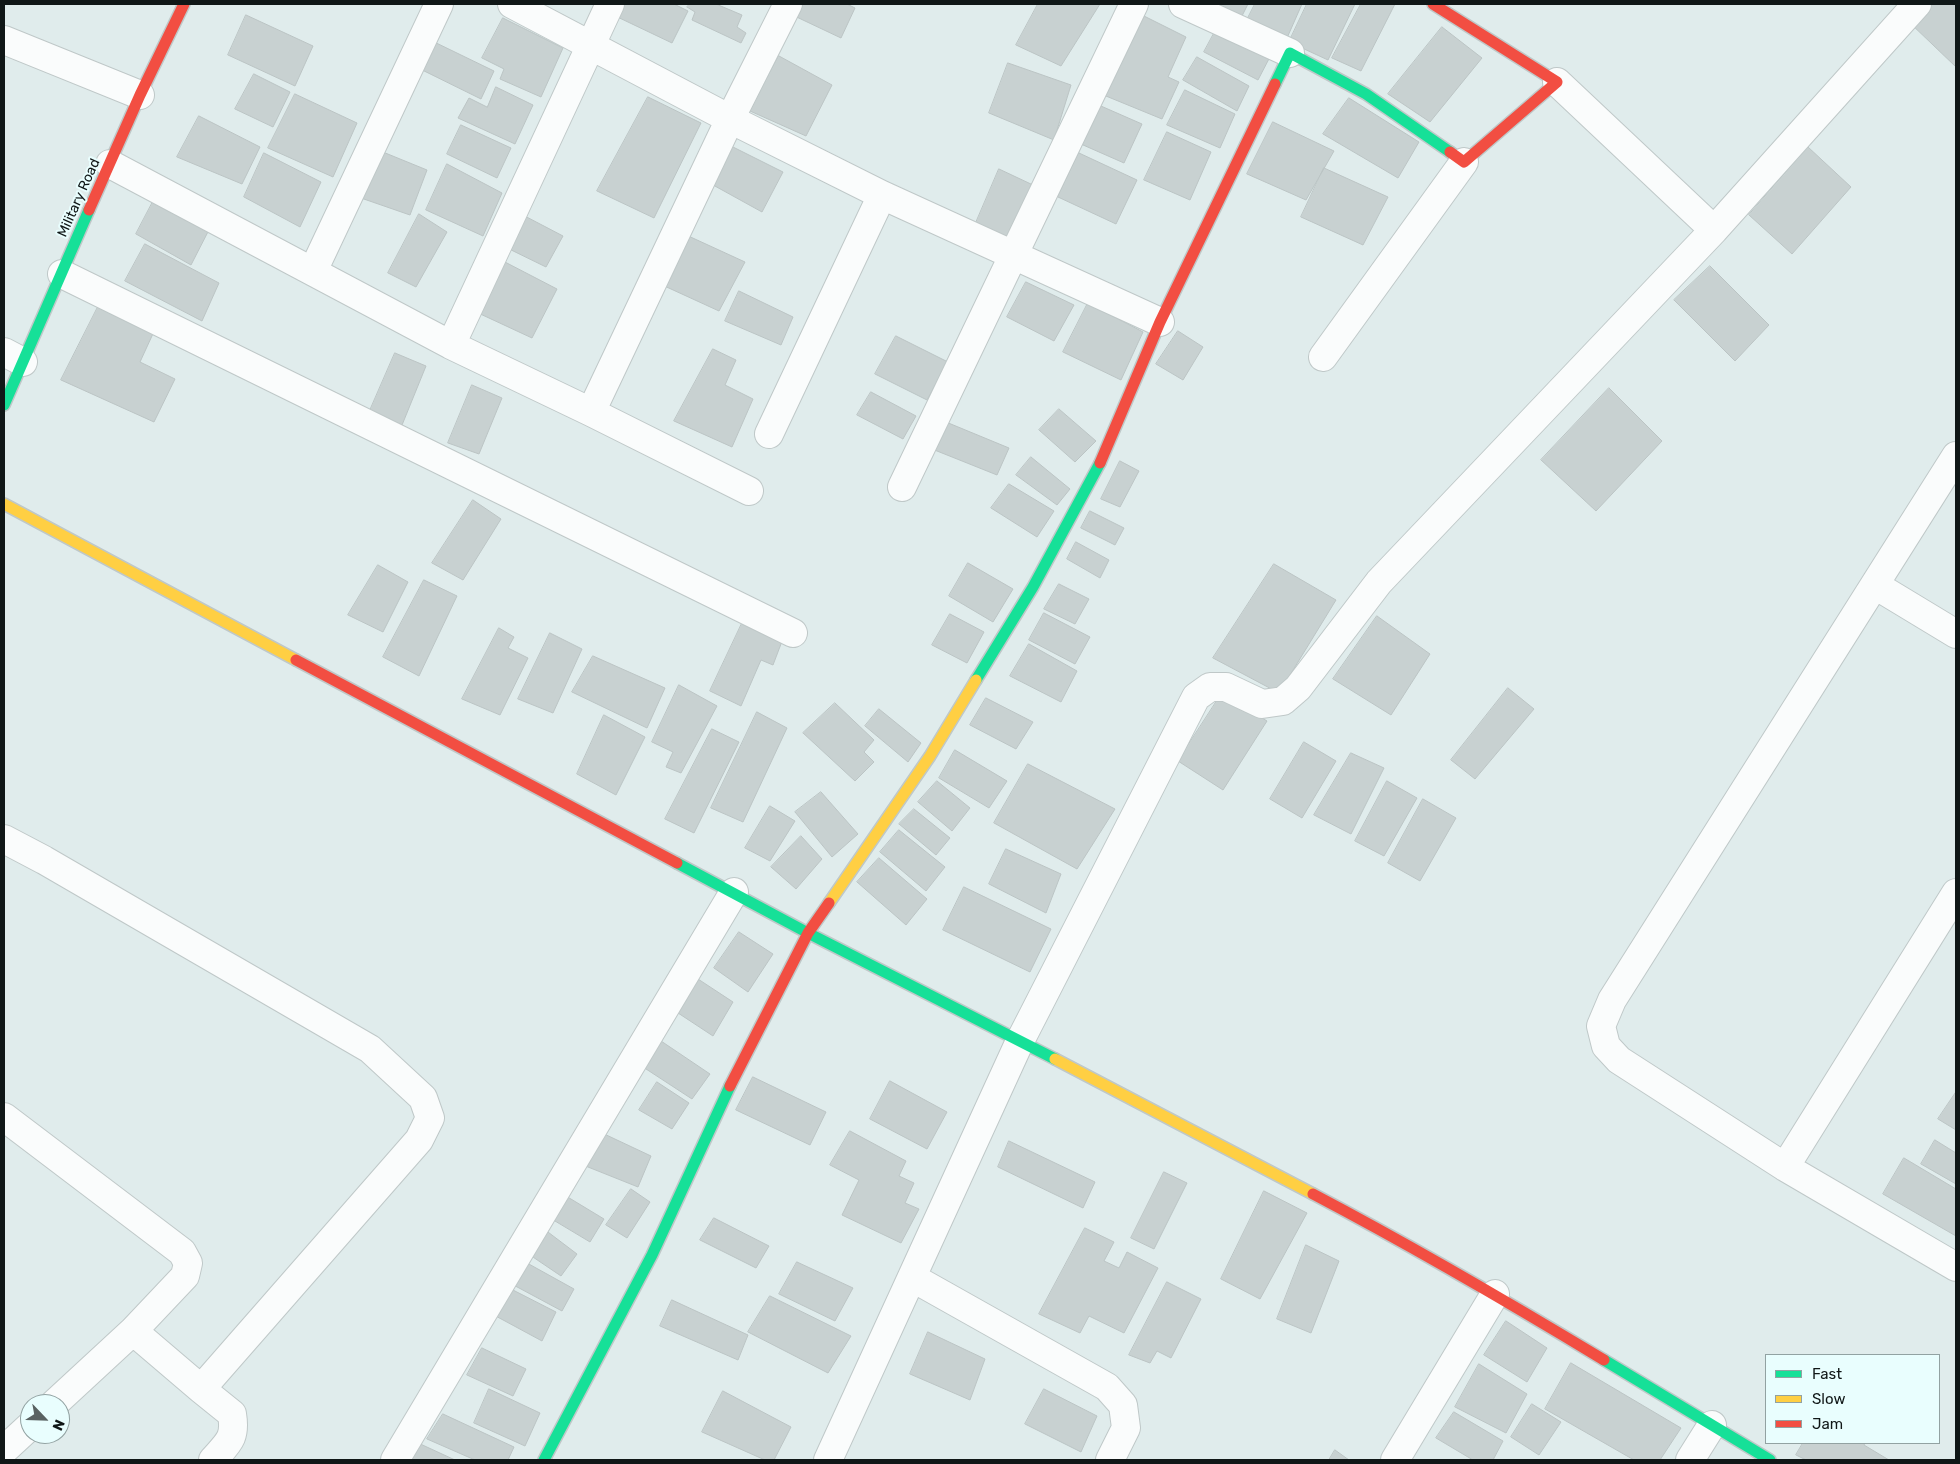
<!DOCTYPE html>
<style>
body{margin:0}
#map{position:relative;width:1960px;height:1464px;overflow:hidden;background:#e0ecec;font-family:Rubik,sans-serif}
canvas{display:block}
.frame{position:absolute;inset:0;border:5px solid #101717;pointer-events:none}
.legend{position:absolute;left:1765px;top:1354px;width:175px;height:90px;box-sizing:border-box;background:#e9fefe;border:1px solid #92a2a2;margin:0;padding:6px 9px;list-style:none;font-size:15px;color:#101717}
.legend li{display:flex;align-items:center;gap:10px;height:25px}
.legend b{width:25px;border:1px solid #92a2a2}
.north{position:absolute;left:20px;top:1394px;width:50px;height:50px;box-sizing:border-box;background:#e9fefe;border:1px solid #92a2a2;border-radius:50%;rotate:114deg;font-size:14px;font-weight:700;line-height:20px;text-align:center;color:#101717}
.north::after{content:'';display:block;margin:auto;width:18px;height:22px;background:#596262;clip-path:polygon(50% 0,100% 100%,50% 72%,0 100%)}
</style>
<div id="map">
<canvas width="1960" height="1464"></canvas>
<div class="frame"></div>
<ul class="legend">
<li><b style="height:6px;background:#16e098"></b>Fast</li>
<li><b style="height:6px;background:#ffcf43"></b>Slow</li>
<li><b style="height:6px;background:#f24e42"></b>Jam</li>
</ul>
<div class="north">N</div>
</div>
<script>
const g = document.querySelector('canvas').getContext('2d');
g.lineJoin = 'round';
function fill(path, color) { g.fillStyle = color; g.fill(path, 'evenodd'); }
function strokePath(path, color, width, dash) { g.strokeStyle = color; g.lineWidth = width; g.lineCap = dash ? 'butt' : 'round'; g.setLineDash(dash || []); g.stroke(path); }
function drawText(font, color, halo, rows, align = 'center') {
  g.font = font + ' Rubik,sans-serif'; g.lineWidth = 4; g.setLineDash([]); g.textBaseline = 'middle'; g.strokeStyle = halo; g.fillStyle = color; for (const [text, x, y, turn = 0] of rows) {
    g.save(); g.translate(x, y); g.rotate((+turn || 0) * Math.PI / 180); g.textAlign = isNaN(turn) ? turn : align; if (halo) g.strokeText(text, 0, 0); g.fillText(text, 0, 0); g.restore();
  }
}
const building = new Path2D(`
 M614,4h60l14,7 -16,32 -63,-30z
 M690,4h26l26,11 -5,12 9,6 -5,10 -49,-23 3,-8 -8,-5z
 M790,4h57l8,4 -14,30 -55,-26z
 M1038,4h62l-39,62 -45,-21z
 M1213,4h35l-7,14z
 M1255,4h47l-15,34 -40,-18z
 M1307,4h48l-27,56 -39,-18z
 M1361,4h34l-34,67 -29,-13z
 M1926,4h30v63l-47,-45z
 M1138,13l48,24 -18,40 11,5 -17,37 -61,-25z
 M246,15l67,31 -18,40 -67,-31z
 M503,18l60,30 -22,49 -41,-18 4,-10 -22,-11z
 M1218,26l54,27 -14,27 -54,-28z
 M1442,27l40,31 -52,64 -42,-28z
 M426,38l68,33 -13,28 -69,-34z
 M779,56l53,29 -26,51 -56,-25z
 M1197,57l52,29 -12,25 -54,-31z
 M1008,63l63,22 -17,55 -65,-27z
 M254,74l36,18 -17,35 -38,-18z
 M496,87l37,18 -18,39 -57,-26 11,-20 18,9z
 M1185,90l50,24 -15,34 -53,-23z
 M295,94l62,29 -24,54 -65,-29z
 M648,97l53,26 -47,95 -57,-27z
 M1349,98l70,44 -21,36 -75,-44z
 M1094,103l48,21 -18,39 -50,-22z
 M199,116l61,31 -18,37 -65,-27z
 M1273,122l61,29 -28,49 -59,-26z
 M461,125l50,23 -14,30 -50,-24z
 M1167,132l44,20 -21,48 -46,-20z
 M725,143l58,29 -21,40 -58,-32z
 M1808,147l43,40 -59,67 -43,-39z
 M378,150l49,20 -17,45 -52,-18z
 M264,153l57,29 -21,45 -56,-30z
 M1079,153l58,27 -21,44 -58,-27z
 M447,164l55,29 -19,43 -57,-26z
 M1324,168l64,29 -25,48 -62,-28z
 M999,169l34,16 -24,55 -34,-15z
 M157,194l56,28 -22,43 -55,-31z
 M519,213l44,23 -17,31 -43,-21z
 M419,214l28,18 -31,55 -28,-14z
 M684,234l61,28 -26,49 -59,-27z
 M145,244l74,39 -17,38 -77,-40z
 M503,261l54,28 -25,49 -56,-26z
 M1710,266l59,59 -34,36 -61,-61z
 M1026,282l48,23 -20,36 -47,-24z
 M739,291l54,26 -12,28 -56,-24z
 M103,297l54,28 -17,37 35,17 -21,43 -93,-42z
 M1088,303l55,29 -22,48 -58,-28z
 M1178,331l25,16 -20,33 -27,-16z
 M896,336l52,26 -21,38 -52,-26z
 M713,349l23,11 -11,25 28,14 -21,48 -58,-26z
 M395,353l31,13 -26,64 -32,-15z
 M472,385l30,13 -23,56 -31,-11z
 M1609,388l53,53 -66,70 -55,-51z
 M871,392l45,24 -13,23 -46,-24z
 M1059,409l37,32 -21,21 -36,-32z
 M946,422l63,26 -12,27 -65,-26z
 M1031,457l39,32 -13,16 -41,-30z
 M1120,461l19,10 -19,36 -19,-8z
 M1009,484l45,27 -17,26 -46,-29z
 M473,500l28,19 -38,61 -31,-17z
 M1090,511l34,17 -9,17 -34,-17z
 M1076,542l33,18 -9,18 -33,-19z
 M968,563l45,26 -20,33 -44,-26z
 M1274,564l62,36 -57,93 -66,-35z
 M378,565l30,17 -25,50 -35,-17z
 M424,580l33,16 -38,80 -36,-19z
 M1059,584l30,15 -14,25 -31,-15z
 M1044,613l46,24 -15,27 -46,-24z
 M950,614l34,18 -17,31 -35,-18z
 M1377,616l53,38 -39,61 -58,-36z
 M745,617l39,19 -11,29 -12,-5 -20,46 -31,-15z
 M499,628l15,9 -6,11 20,10 -28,57 -38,-16z
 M550,633l32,16 -29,64 -35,-14z
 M1029,644l48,27 -16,31 -51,-26z
 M593,656l72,32 -18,40 -75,-36z
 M679,685l38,21 -36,67 -15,-6 7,-15 -21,-10z
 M1508,688l26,21 -59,70 -24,-19z
 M1222,693l45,28 -44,69 -45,-29z
 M986,698l47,24 -17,27 -46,-24z
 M835,703l39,37 -10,12 10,10 -19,19 -52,-48z
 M879,709l42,34 -13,19 -43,-36z
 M757,712l30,16 -44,94 -32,-14z
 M604,715l41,22 -29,58 -39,-21z
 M712,729l27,13 -45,91 -29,-14z
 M1304,742l32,19 -34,57 -32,-19z
 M955,750l52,31 -18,27 -50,-30z
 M1351,753l33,15 -33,66 -37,-19z
 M1028,764l87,45 -38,60 -83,-46z
 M937,781l33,27 -18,23 -34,-29z
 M1387,781l30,17 -33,58 -29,-15z
 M821,792l37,42 -26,23 -37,-45z
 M1423,799l33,19 -36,63 -32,-18z
 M770,806l25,15 -25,40 -25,-13z
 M914,809l36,29 -14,17 -37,-31z
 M899,830l46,37 -19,24 -46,-39z
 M801,836l21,23 -26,30 -25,-22z
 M1006,849l55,25 -15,39 -57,-29z
 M879,858l48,41 -21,26 -49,-43z
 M964,887l87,42 -21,43 -87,-42z
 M739,932l34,22 -25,38 -34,-24z
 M698,979l35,23 -20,34 -38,-25z
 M661,1041l49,33 -18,25 -49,-32z
 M753,1077l73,35 -16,33 -74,-35z
 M890,1081l57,31 -20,37 -57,-30z
 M657,1082l32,21 -17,26 -33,-19z
 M1956,1092v38l-18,-11z
 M850,1131l56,30 -7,15 15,7 -9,20 14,6 -18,34 -59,-28 17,-35 -29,-15z
 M600,1132l51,24 -13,31 -55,-22z
 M1935,1140l21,13v31l-35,-20z
 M1009,1141l86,41 -12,26 -85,-41z
 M1904,1158l52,31v47l-73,-42z
 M1164,1172l23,11 -33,66 -23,-11z
 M631,1189l19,13 -23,36 -21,-13z
 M1264,1191l43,22 -47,86 -39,-20z
 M561,1193l43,26 -14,23 -45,-27z
 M714,1218l55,28 -13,22 -56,-28z
 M540,1226l37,28 -16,22 -37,-25z
 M1085,1228l29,14 -10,19 15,7 8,-16 31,16 -34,65 -35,-17 -9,17 -41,-19z
 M1306,1245l33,16 -28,72 -34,-14z
 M518,1258l56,31 -12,22 -56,-30z
 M797,1262l56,26 -18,33 -56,-27z
 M1167,1282l34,17 -30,59 -14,-7 -7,12 -21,-8z
 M509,1288l47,24 -14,29 -50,-27z
 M770,1296l81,40 -23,37 -80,-41z
 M672,1300l76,35 -10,25 -78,-34z
 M1506,1321l41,27 -20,34 -43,-27z
 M928,1332l57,27 -15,41 -60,-26z
 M482,1348l44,21 -13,27 -46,-21z
 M1571,1363l110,65 -21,32h-26l-89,-51z
 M1479,1364l48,30 -21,39 -51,-26z
 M489,1389l51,24 -15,33 -51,-23z
 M1044,1389l53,27 -16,36 -56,-28z
 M723,1391l68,36 -17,33h-9l-63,-28z
 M1532,1404l29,18 -22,33 -28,-18z
 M1454,1412l49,29 -10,19h-20l-37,-22z
 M443,1414l71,33 -6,13h-33l-48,-21z
 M416,1442l39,18h-50z
 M1803,1443h62l-1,2 25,15h-83l-10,-5z
 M1335,1450l14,10h-20z`);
fill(building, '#c8d1d1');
strokePath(building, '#bbc4c4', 1);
const street = new Path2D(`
 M512,4l218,115 152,76 278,127
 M1183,4l107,49
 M4,40l136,55
 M1557,82l157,148
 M110,164l341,181 159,-341
 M313,271l126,-267
 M62,274l731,359
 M451,345l140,67 158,79
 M4,352l19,10
 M1323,357l141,-195
 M591,412l139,-293 58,-115
 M769,434l113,-239
 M1956,456l-344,544 -11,26 5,20 13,14 166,107 171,100
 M902,487l232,-483
 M1875,585l81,49
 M4,839l40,21 326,189 53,49 7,20 -11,22 -218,249 -68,-58 -79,73
 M4,1117l178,135 6,11 -3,13 -52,55
 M1785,1167l171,-274
 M913,1278l194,109 16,18 3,23 -16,32
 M201,1389l31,25c4,24 -3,28 -19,46
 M4,1450l26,-24
 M395,1460l339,-568
 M828,1460l192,-419 176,-344 14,-10h16l36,17 21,-3 15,-13 81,-106 335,-352 203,-226
 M1395,1460l100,-166
 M1690,1460l22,-35`);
const fast = new Path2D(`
 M1275,84l15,-31 76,41 84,58
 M4,405l85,-195
 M976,680l57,-93 67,-124
 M677,863l131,70 247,126
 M1604,1360l166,100
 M544,1460l108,-205 78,-169`);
const slow = new Path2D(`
 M4,504l292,156
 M829,903l101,-147 46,-76
 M1055,1059l258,135`);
const jam = new Path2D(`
 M1433,4l124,78 -93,80 -14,-10
 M89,210l51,-115 44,-91
 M1100,463l60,-141 115,-238
 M296,660l381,203
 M730,1086l78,-153 21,-30
 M1313,1194c99,52 195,108 291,166`);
strokePath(street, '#bfc8c8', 30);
strokePath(fast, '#bfc8c8', 14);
strokePath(slow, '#bfc8c8', 14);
strokePath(jam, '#bfc8c8', 14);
strokePath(street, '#fafcfc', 28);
strokePath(fast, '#16e098', 11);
strokePath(slow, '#ffcf43', 11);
strokePath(jam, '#f24e42', 11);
drawText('14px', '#101717', '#e9fefe', [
 ["Military Road",79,198,-66]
]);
</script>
